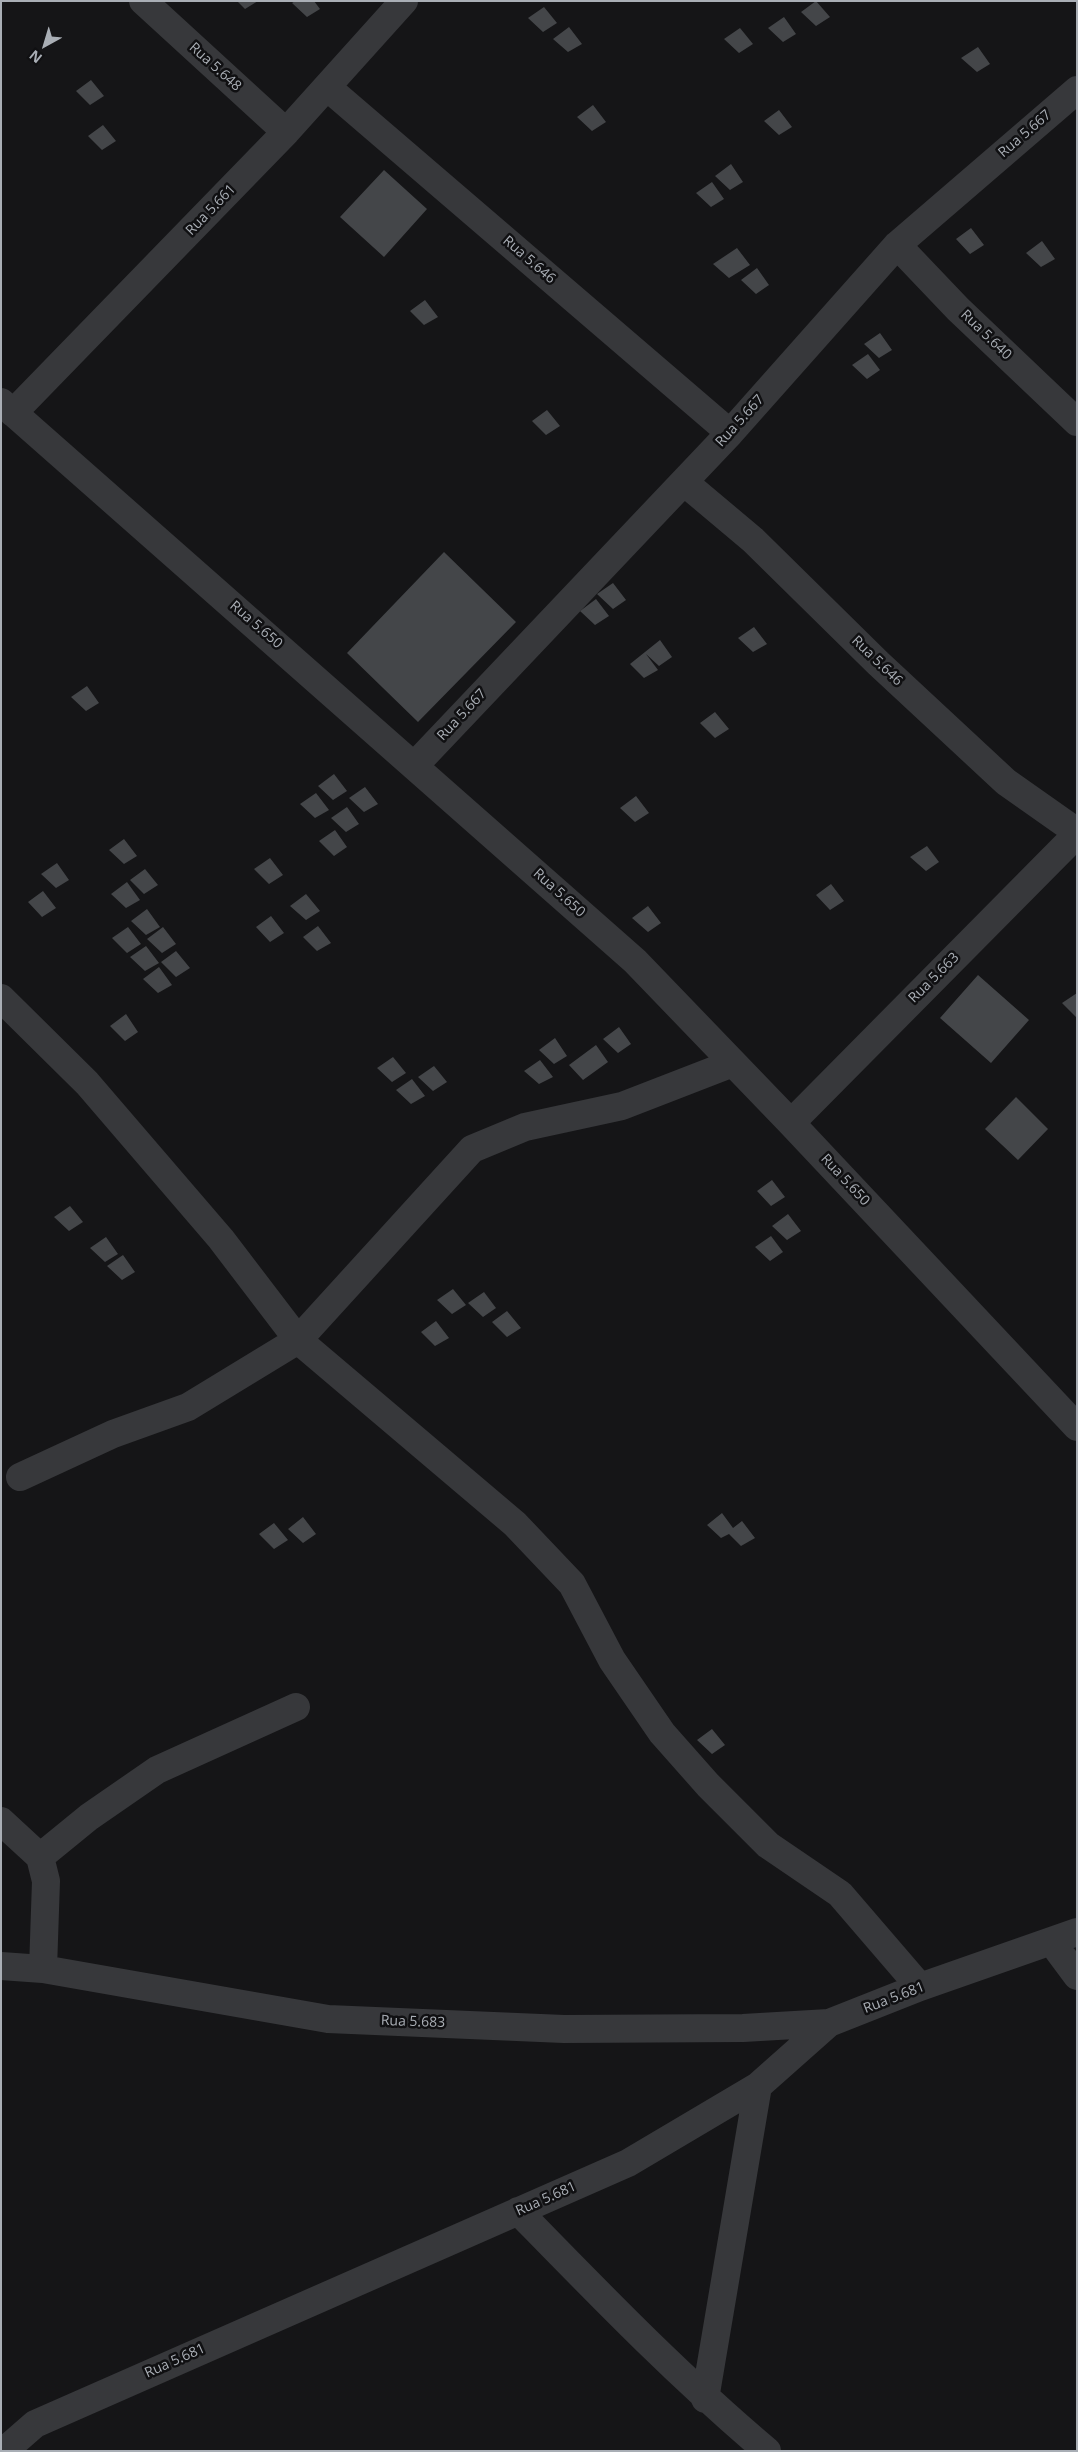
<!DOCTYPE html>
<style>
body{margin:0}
#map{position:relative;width:1078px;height:2452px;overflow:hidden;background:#151517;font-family:"Open Sans",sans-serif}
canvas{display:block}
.frame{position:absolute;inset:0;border:2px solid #a9aeb5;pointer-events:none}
.north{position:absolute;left:20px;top:20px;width:50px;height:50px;-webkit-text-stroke:4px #101012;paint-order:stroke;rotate:219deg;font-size:14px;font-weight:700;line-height:20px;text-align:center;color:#a9aeb5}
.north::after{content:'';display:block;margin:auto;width:18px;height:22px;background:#a9aeb5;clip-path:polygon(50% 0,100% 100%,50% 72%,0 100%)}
</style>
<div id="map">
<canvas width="1078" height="2452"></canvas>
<div class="frame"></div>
<div class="north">N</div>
</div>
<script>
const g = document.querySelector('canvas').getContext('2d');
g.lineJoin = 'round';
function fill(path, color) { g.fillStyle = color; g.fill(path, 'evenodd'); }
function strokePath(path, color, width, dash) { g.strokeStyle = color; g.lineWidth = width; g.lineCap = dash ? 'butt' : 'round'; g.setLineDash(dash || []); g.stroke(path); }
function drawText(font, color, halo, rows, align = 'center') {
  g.font = font + ' "Open Sans",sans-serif'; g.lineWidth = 5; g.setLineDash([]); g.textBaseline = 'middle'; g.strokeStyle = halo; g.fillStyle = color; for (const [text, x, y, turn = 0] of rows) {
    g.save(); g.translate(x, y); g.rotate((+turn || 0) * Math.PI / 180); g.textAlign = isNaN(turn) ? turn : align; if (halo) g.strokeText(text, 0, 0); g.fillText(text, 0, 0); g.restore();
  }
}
fill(new Path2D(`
 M237,1h21l-13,8z
 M295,1h19l6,8 -13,8 -15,-14z
 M816,1l14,16 -14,9 -15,-14z
 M544,7l13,16 -14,9 -15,-14z
 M784,17l12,17 -13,8 -15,-14z
 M569,27l13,17 -14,8 -15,-13z
 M740,28l13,16 -14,9 -15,-14z
 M978,47l12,17 -13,8 -16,-14z
 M91,80l13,16 -14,9 -14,-14z
 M593,105l13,17 -14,9 -15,-14z
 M779,110l13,17 -13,8 -15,-14z
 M103,125l13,16 -14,9 -14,-14z
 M731,164l12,18 -13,8 -15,-14z
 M384,170l43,39 -43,48 -44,-40z
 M712,182l12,17 -13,8 -15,-14z
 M971,228l13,17 -14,9 -14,-15z
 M1042,241l13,18 -14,8 -15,-14z
 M737,248l13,17 -21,13 -16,-14z
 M757,268l12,17 -13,9 -15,-14z
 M425,300l13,17 -14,8 -14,-14z
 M880,333l12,17 -13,8 -15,-14z
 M868,354l12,16 -13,9 -15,-14z
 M547,410l13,16 -14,9 -14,-14z
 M444,552l72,70 -98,100 -71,-69z
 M613,583l13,17 -13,9 -16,-15z
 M596,599l13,17 -14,9 -15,-14z
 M754,627l13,17 -14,8 -15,-14z
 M660,640l12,17 -13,9 -13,-12 12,16 -14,8 -14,-14z
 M87,686l12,17 -13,8 -15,-14z
 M715,712l14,17 -14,9 -15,-15z
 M334,774l13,17 -14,9 -15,-14z
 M365,787l13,17 -14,8 -15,-14z
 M316,793l13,17 -14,8 -15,-14z
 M636,796l13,17 -14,9 -15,-14z
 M347,807l12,17 -13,8 -15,-14z
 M335,830l12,17 -13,9 -15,-15z
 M124,839l13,17 -13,8 -15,-14z
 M927,846l12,16 -13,9 -16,-14z
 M270,858l13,17 -14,9 -15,-15z
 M57,863l12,17 -13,8 -15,-14z
 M145,869l13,16 -14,9 -14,-14z
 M127,882l13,18 -14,8 -15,-14z
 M831,884l13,17 -14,9 -14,-15z
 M43,891l13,17 -14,9 -14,-15z
 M306,894l14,17 -14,9 -16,-14z
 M648,906l13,17 -13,9 -16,-14z
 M147,909l13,18 -14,8 -15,-14z
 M271,916l13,17 -14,9 -14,-15z
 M318,926l13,17 -14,8 -14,-14z
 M128,927l13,17 -14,9 -15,-15z
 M163,927l13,17 -14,9 -15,-14z
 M146,946l13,17 -14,8 -15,-14z
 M176,951l14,17 -14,9 -15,-15z
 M159,967l13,18 -14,8 -15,-14z
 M978,975l51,45 -38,43 -51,-45z
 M1077,993v25l-15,-15z
 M126,1014l12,18 -13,9 -15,-15z
 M619,1027l12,17 -13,9 -15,-14z
 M555,1038l12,18 -13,8 -15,-14z
 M596,1045l12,17 -25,18 -14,-15z
 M393,1057l13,16 -14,9 -15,-14z
 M540,1060l13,17 -14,7 -15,-13z
 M434,1066l13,16 -14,9 -15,-14z
 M412,1079l13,17 -14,8 -15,-14z
 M1016,1097l32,32 -30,31 -33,-31z
 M772,1180l13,17 -14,9 -14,-15z
 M70,1206l13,16 -14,9 -15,-14z
 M788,1214l13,17 -14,9 -15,-14z
 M771,1236l12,16 -13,9 -15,-14z
 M106,1237l12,17 -13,8 -15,-14z
 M123,1255l12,17 -13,8 -15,-14z
 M453,1289l13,16 -14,9 -15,-14z
 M484,1292l12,16 -13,9 -15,-14z
 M507,1311l14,17 -14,9 -15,-15z
 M436,1321l13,17 -14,8 -14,-14z
 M722,1513l11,15 9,-7 13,17 -14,8 -12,-12 -8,4 -14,-13z
 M303,1517l13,17 -13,9 -15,-14z
 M274,1523l14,17 -14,9 -15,-15z
 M712,1729l13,16 -13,9 -15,-14z`), '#444649');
strokePath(new Path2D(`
 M143,1l143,131
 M327,87l403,346
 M897,245l61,64 119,113
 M1,402l634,559 156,162 286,304
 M13,413l273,-281 118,-131
 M684,482l69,58 125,123 128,119 71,50
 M415,765l315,-332 167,-188 180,-155
 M1,998l86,85 134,156 77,101 217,184 57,60 40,76 50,73 46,52 60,60 72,49 80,93
 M791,1123l286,-289
 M20,1477l93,-43 75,-27 110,-67 174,-191 53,-22 97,-21 111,-43
 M1,1821l39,36 6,24 -3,88
 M40,1857l49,-40 68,-47 139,-63
 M1051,1941l26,35
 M1,1966l42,3 285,50 236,10 179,-1 86,-5
 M518,2211c82,84 159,164 249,240
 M705,2399l53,-313
 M4,2451l31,-27 593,-261 130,-77 71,-63 91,-36 157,-55`), '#37383b', 28);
drawText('14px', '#a9aeb5', '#101012', [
 ["Rua 5.648",215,67,42],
 ["Rua 5.667",1025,134,-41],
 ["Rua 5.661",211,210,-46],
 ["Rua 5.646",529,260,41],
 ["Rua 5.640",986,335,44],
 ["Rua 5.667",740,421,-48],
 ["Rua 5.650",256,625,41],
 ["Rua 5.646",877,661,44],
 ["Rua 5.667",462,715,-47],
 ["Rua 5.650",559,893,42],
 ["Rua 5.663",934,978,-45],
 ["Rua 5.650",845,1180,47],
 ["Rua 5.681",894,1998,-21],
 ["Rua 5.683",413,2022,2],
 ["Rua 5.681",546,2199,-24],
 ["Rua 5.681",175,2361,-24]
]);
</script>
